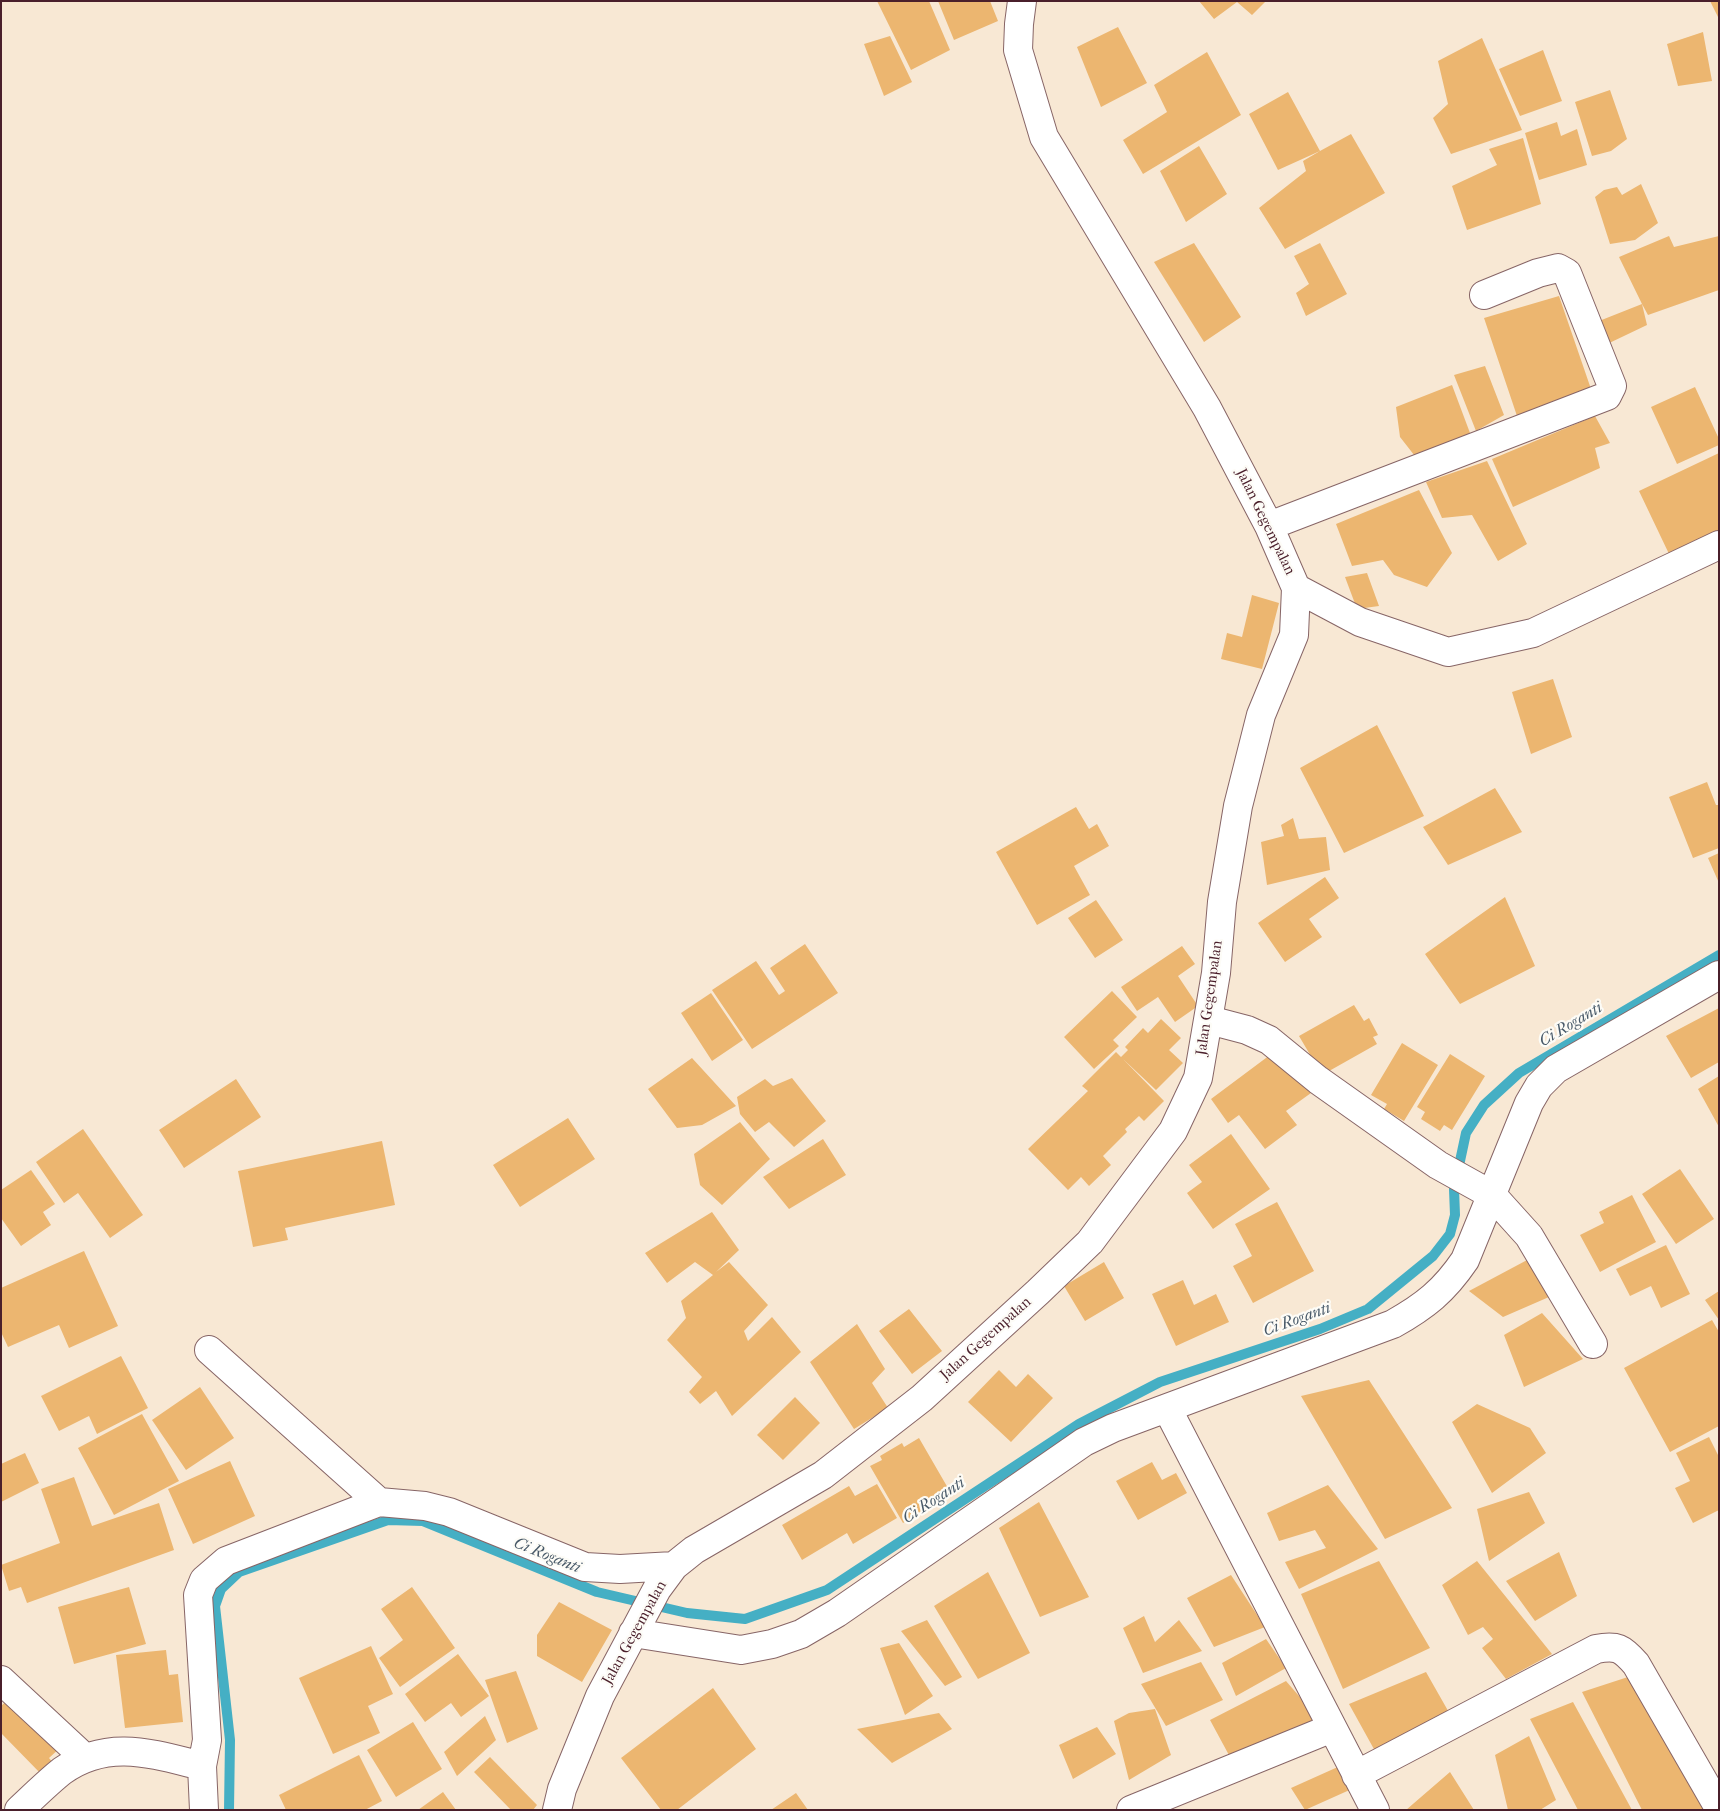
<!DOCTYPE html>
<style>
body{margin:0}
#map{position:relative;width:1720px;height:1811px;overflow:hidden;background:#f8e8d4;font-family:"IM FELL French Canon",serif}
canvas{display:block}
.frame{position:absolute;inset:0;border:2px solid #4a1f2b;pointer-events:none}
</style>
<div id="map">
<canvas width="1720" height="1811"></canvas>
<div class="frame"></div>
</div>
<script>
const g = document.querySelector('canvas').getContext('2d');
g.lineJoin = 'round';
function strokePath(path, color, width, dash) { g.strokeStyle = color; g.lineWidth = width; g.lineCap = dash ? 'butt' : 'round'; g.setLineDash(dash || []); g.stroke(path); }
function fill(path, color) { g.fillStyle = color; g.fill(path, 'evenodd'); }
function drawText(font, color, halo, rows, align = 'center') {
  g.font = font + ' "IM FELL French Canon",serif'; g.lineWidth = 4.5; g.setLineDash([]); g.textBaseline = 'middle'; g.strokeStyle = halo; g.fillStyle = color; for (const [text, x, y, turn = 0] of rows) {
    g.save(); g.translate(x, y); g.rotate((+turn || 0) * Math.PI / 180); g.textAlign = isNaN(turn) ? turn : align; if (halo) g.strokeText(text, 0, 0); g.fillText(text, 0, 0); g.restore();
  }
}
strokePath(new Path2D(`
 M229,1810l1,-70 -15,-134 6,-17 18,-17 149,-52 35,1 174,71 90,21 58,6 82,-29 252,-166 81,-42 160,-53 48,-20 65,-53 17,-22 5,-19 -1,-26 12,-56 18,-28 35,-32 200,-118`), '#45afc4', 10);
fill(new Path2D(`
 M877,1h52l21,49 -39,20z
 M938,1h52l8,20 -44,19z
 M1199,1h67l-14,14 -15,-13 -23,17z
 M1710,1h9v18z
 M1118,27l29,56 -46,24 -24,-60z
 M1703,32l9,49 -34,5 -11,-42z
 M890,36l22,46 -28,14 -20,-52z
 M1482,38l40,92 -71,24 -18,-36 15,-14 -10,-43z
 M1543,50l19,51 -42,15 -21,-47z
 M1207,52l34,63 -98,59 -20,-34 44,-28 -13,-27z
 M1610,90l17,49 -16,12 -19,5 -17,-54z
 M1288,92l32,59 31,-17 34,59 -100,56 -26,-41 47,-37 -3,-10 17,-10 -42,19 -29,-56z
 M1557,122l4,14 16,-7 10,36 -48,15 -14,-47z
 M1523,138l18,66 -74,26 -15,-44 45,-21 -8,-16z
 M1199,146l28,48 -41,28 -26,-51z
 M1641,184l17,39 -23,17 -25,4 -15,-47 9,-7 13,-3 5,8z
 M1669,236l5,11 45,-11v54l-71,25 -6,-11 5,21 -44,21 -9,-23 48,-19 -23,-47z
 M1194,243l47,74 -37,25 -50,-80z
 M1320,243l27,51 -41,22 -10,-23 13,-9 -15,-28z
 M1559,296l32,93 -74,27 -33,-98z
 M1485,366l19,49 -28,16 -22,-56z
 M1452,385l18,48 -52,27 -18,-23 -4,-30z
 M1695,387l24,52v6l-42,19 -26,-57z
 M1595,416l15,27 -15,5 5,20 -87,39 -21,-48z
 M1719,453v80l-49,23 -31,-65z
 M1487,461l40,83 -29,17 -26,-46 -30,3 -16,-36z
 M1419,490l33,63 -25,34 -33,-12 -11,-15 -31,6 -16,-42z
 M1367,573l12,33 -22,3 -12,-32z
 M1252,595l27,8 -17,66 -41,-10 6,-26 15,4z
 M1553,679l19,58 -41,17 -19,-62z
 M1377,725l47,91 -80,37 -44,-85z
 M1707,782l9,23h3v43l-26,10 -24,-61z
 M1495,788l27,44 -74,33 -25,-38z
 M1076,807l13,22 8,-5 12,22 -35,20 16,29 -53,30 -41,-73z
 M1293,818l6,21 27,-2 4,33 -63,15 -6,-43 23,-6 -3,-11z
 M1719,853v30l-11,-25z
 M1325,877l14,21 -30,21 13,18 -37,25 -27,-39z
 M1505,897l30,69 -75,38 -35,-50z
 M1096,900l27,40 -28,18 -27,-40z
 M805,944l33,49 -86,56 -40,-59 44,-29 23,34 6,-4 -15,-23z
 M1182,946l13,18 -17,12 20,30 -23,16 -17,-25 -21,14 -16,-24z
 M1112,991l25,26 -24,23 6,6 -25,23 -30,-32z
 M711,993l32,47 -31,21 -31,-48z
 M1354,1005l10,16 5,-3 9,17 -5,2 4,7 -55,31 -23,-39z
 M1719,1008v54l-28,16 -25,-42z
 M1161,1019l20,19 -12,12 14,13 -27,27 -33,-31 41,42 -20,20 -5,-5 -14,13 2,3 -24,24 8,9 -22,21 -8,-9 -13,13 -40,-41 60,-58 -6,-5 34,-34 5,5 7,-7 -3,-3 18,-19 5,5z
 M1402,1043l36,22 -34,56 -20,-12 3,-5 -16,-9z
 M1278,1049l33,44 -25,18 11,14 -32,24 -26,-34 -11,8 -17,-24z
 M1450,1054l35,22 -33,54 -8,-5 -4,6 -19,-12 4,-7 -8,-5z
 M692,1058l44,48 -34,19 -25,3 -29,-39z
 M1719,1076v51l-21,-38z
 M792,1078l34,43 -32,26 -25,-25 -14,10 -15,-18 -3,-17 28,-18 8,7z
 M236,1079l25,38 -77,51 -25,-38z
 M568,1118l27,41 -75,48 -27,-42z
 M740,1122l30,37 -48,46 -22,-20 -6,-31z
 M83,1129l60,86 -33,23 -32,-45 -14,10 -28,-41z
 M1231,1134l39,55 -57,40 -26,-36 15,-11 -13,-17z
 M823,1139l23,36 -57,34 -26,-32z
 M382,1141l13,64 -110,23 3,12 -35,7 -15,-76z
 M1680,1169l34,50 -38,25 -34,-50z
 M31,1170l24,34 -12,8 8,13 -30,21 -20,-28v-28z
 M1632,1195l24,47 -56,30 -20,-37 24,-12 -5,-11z
 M1277,1202l37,69 -61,32 -20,-37 19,-10 -17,-32z
 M712,1212l27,38 -23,22 13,-10 39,43 -24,26 4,10 24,-24 29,35 -69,64 -16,-25 -16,13 -11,-12 13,-15 -35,-37 19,-22 -5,-17 32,-26 -18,-13 -28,21 -22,-30z
 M1666,1245l24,49 -29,14 -10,-22 -21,10 -14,-27z
 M84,1251l34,75 -49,22 -10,-23 -51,22 -7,-15v-44z
 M1529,1259l20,38 -46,20 -34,-26z
 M1104,1262l20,36 -39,23 -21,-35z
 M1183,1280l11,25 22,-11 13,28 -53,24 -24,-52z
 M1719,1291v29l-14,-20z
 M909,1309l33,42 -30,23 -33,-43z
 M1542,1313l41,46 -59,28 -20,-52z
 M1712,1320l7,12v94l-49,26 -46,-84z
 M857,1324l28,45 -13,14 16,25 -34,21 -44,-67z
 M121,1356l27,52 -51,26 -8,-18 -30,15 -18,-35z
 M999,1370l17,17 12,-13 25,24 -42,44 -43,-40z
 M1369,1380l83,128 -67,31 -84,-143z
 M200,1387l34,51 -48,32 -34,-50z
 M795,1397l25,26 -37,37 -26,-25z
 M1477,1404l53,24 16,25 -54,40 -40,-71z
 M142,1414l37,67 -65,34 -36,-67z
 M1709,1437l10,20v53l-26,13 -18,-35 15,-7 -14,-28z
 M919,1438l33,57 -49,28 -33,-57 12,-6 -2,-4 22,-13 2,4z
 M25,1453l14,30 -38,19v-38z
 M230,1461l25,55 -62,28 -25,-55z
 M1152,1462l10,18 14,-7 11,20 -49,27 -22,-39z
 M74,1477l18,49 67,-23 15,47 -147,53 -6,-16 -12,4 -8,-26 59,-22 -19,-54z
 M877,1484l20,34 -44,26 -6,-11 -45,27 -20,-35 67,-39 6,10z
 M1328,1485l50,64 -79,40 -14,-27 41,-14 -11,-18 -36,11 -12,-28z
 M1529,1492l16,31 -56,38 -12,-52z
 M1039,1502l50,95 -49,20 -41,-89z
 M1559,1552l18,44 -42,25 -29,-40z
 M1379,1561l51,87 -87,41 -42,-95z
 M1477,1561l75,93 -46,25 -24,-31 11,-9 -10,-12 -15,8 -26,-50z
 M988,1572l42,81 -52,26 -44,-73z
 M1231,1575l34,52 -51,20 -27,-49z
 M129,1587l17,57 -72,20 -16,-57z
 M412,1587l43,61 -55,39 -21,-29 24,-18 -22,-31z
 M559,1602l53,28 -30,52 -45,-26v-21z
 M1144,1616l11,26 24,-22 23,31 -59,22 -20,-45z
 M927,1620l35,57 -17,9 -44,-55z
 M1266,1639l20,29 -50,28 -14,-33z
 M899,1643l34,53 -28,19 -25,-67z
 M371,1646l22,48 -25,12 12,27 -47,21 -34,-76z
 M166,1650l3,25 9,-1 5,48 -58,6 -9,-73z
 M458,1654l31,42 -28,21 -10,-14 -26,19 -20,-28z
 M1201,1662l22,38 -57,26 -25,-42z
 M516,1671l22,58 -31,14 -22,-63z
 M1426,1672l25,44 -76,35 -26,-47z
 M1628,1677l77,133h-63l-60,-118z
 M1286,1681l32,37 -88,39 -20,-37z
 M713,1688l43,61 -79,61h-16l-40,-52z
 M12,1696l49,51 -12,11 6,7 -12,11 -42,-43v-27z
 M1573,1702l59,108h-54l-48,-91z
 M1155,1709l16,46 -42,25 -15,-59 15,-8z
 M939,1713l13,16 -60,34 -35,-34z
 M485,1716l11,24 -39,36 -13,-24z
 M413,1722l29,47 -46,28 -29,-47z
 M1097,1727l19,27 -43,25 -14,-34z
 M1529,1736l27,64 -16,10h-32l-13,-55z
 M359,1755l23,46 -17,9h-79l-7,-15z
 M490,1757l47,48 -4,5h-22l-37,-38z
 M1340,1766l14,22 -49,22 -14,-22z
 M1450,1772l24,38h-68z
 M443,1792l13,18h-38z
 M796,1793l12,17h-37z`), '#ecb670');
const minor = new Path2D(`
 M1269,526l338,-130 5,-10 -45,-113 -9,-5 -20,5 -54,22
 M1296,588l64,34 88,30 85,-19 186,-88
 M1209,1020l38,10 22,10 49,40 120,85 54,30 37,41 64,108
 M209,1350l170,152
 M1167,1408l208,402
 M633,1633l108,17 31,-6 29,-10 36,-21 247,-171 29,-14 280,-104c32,-18 51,-33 72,-64l64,-157 10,-17 17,-17 163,-94
 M1,1680l84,78
 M1356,1775l240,-126c21,-4 26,-1 40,15l83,144
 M19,1810c14,-13 28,-27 43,-39 46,-33 91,-17 140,-5
 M204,1810l-2,-44 5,-26 -9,-145 6,-15 22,-19 153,-59 46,4 24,6 136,55 35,2 54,-3
 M557,1810l5,-21 38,-93 57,-107 17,-23 20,-16 129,-75 99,-77 116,-106 52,-50 83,-111 25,-53 18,-105 6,-71 16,-96 23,-91 33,-80 2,-47 -27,-62 -62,-118 -163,-271 -26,-87 1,-26 3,-23
 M1131,1810l201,-82`);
strokePath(minor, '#876566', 30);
strokePath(minor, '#fff', 28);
drawText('15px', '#4a1f2b', '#fdfcf7', [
 ["Jalan Gegempalan",1265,522,64],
 ["Jalan Gegempalan",1210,998,-82],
 ["Jalan Gegempalan",986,1339,-42],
 ["Jalan Gegempalan",635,1633,-61]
]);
drawText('italic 16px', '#485968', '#fdfcf7', [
 ["Ci Roganti",1571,1025,-31],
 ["Ci Roganti",1297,1320,-20],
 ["Ci Roganti",934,1501,-33],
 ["Ci Roganti",547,1556,22]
]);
</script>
